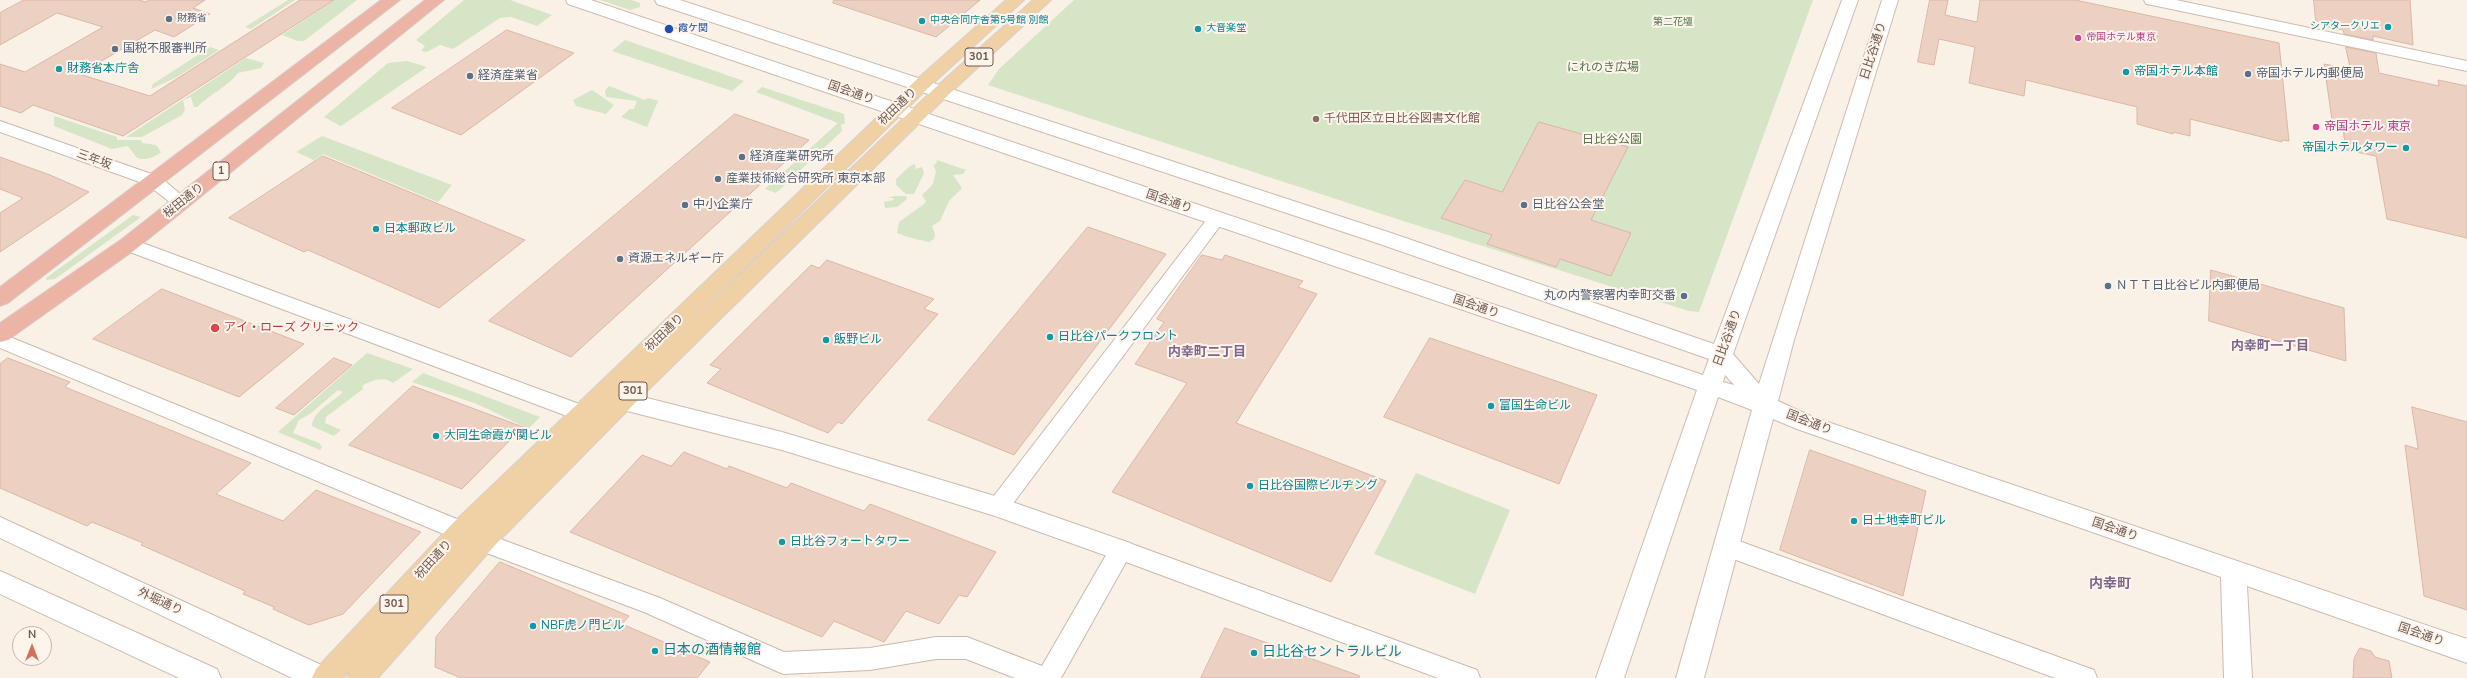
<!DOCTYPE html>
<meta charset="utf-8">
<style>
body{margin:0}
#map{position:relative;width:2467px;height:678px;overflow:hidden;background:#f9f1e6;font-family:"Nunito Sans",sans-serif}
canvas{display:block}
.north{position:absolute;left:12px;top:626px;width:40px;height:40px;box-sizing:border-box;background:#fdf5ec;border:1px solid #c5b6ad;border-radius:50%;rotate:0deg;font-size:11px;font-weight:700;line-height:16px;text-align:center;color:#70584e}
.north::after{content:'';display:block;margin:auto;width:14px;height:18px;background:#d56f5a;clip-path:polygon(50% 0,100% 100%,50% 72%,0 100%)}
</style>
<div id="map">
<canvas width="2467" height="678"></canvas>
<div class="north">N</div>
</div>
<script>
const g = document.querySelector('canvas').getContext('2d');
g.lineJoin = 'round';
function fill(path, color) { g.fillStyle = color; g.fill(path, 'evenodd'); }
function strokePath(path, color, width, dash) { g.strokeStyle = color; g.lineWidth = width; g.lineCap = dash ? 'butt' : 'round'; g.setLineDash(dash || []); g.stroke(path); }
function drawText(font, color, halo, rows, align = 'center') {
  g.font = font + ' "Nunito Sans","Noto Sans JP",sans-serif'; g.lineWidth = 4; g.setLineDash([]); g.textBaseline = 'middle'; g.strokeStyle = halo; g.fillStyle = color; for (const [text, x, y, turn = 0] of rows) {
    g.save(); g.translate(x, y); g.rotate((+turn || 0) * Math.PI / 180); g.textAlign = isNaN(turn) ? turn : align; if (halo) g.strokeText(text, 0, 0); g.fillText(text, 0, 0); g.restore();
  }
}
fill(new Path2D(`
 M288,0h7l-44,29 -6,-2z
 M335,0h22l-53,41h-6l-16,-6z
 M464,0h46l42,15 -15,11 -26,-9 -11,1 -47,31 -13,-4 -13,7 -6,-1 4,-5 -9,-6z
 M600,0h31l9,3v4l-10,3z
 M1074,0h739l-114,312 -10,-1 -292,-92 -409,-134 11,-16z
 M625,40l119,41 -12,10 -120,-40z
 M210,47l9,3 -42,27 -26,12 2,-5z
 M246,58l18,5 -3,5 -23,5c-11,14 -28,21 -41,34h-3l-3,-10 -8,3 2,10 -3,5 -40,22h-16z
 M407,61l20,6 -86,59 -17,-9 64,-54z
 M609,86l36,14 3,-2 10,3 -11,26 -26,-10 9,-8h4l3,-8 -31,-4 -1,-6z
 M762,87l82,27 1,9 -4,2 1,6 -66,62 -11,-4 73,-66 -82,-31z
 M592,90l22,15 -8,9 -30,-8 -3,-6z
 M54,116l63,21v3h24l1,3 14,2 5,7c-6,5 -16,9 -24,6l-9,-12 -16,3 -58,-23z
 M322,136l130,49 -14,17 -115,-48 -9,6 -18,-8z
 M937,160l29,10 -3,4 -10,1 9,13 -13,13 -9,20 -8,5 3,8 -1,5 -5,3c-6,-1 -26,-6 -32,-9l2,-11 25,-18 2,-3 -4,-6 11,-11 3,-13 -3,-6 3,-1z
 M915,164l1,5 6,-2 2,6 -10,21h-8l-10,-9v-6l14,-13z
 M895,196h11l1,3 -10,8 -12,1 -1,-6 10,-2 -1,-2h-6z
 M133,215l8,2 -86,62 -9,1v-2z
 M367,353l46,16 -20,14c-10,-7 -21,-3 -31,3l1,3 -37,28 -1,6 16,7 -7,6 -22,-10c1,-16 22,-24 31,-34l-5,-2 -28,24 -11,6 -6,13 26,10 3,4 -2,3 -42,-18z
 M423,373l117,44 -18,18 -6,1 7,-10 -46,-22 -65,-22z
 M1416,473l94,37 -35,84 -101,-40z`), '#d5e5c6');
const building = new Path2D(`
 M24,0h115l7,2 3,-2h56l-12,8 17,6 -36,23 -19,-7 -76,44 71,22 150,-96h34l-211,136 -90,-31 -12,8 -21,-7v-42l25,8 78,-45 -46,-14 -57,32v-32z
 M834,0h146l-44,37 -103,-34z
 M1930,0h18l-3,15 32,7 3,-22h95l204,43 10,98 -7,-1v2l-92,-23v17l-17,-4v2l-36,-10v-17l-111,-27 -2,16 -55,-13 6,-36 -36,-8 -5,26 -16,-3z
 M2314,0h96l3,45 -40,-9v4l-29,-6 -1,-4 -18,-4 -9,-5z
 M507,30l67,23 -113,82 -69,-27z
 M2346,47l30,6 3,20 60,13 -1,-6 29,6v152l-80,-19 -11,-63 -30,-6 -3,-21 -10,-2 -9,-63 26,5z
 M735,114l74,26 -238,217 -82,-36z
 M1539,122l89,25 -37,73 40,13 -20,43 -51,-17 -4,8 -69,-23 5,-9 -51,-17 24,-38 37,12z
 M323,156l202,84 -86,68 -131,-58 -4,2 -75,-34z
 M0,157l50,18 39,17 -89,60v-39l23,-15 -23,-9z
 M1088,227l78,27 -152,201 -86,-35z
 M1202,255l20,5 3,-5 78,26 -5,6 19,7 -81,129 150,58 -55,101 -219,-90 75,-109 -52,-19 29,-42 -7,-3z
 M827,260l107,39 -10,10 14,5 -96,110 -4,-2 -10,11 -121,-50 14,-14 -11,-4 101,-100 8,3z
 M2211,270l133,38 2,53 -137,-40z
 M162,289l142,55 -65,53 -146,-58z
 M1430,338l167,57 -38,89 -175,-67z
 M8,358l62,24 -5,5 186,76 -35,31 67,27 33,-31 105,42 -78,82 -34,11 -5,-2 -31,-14 1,-2 -31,-13 2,-3 -104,-46 2,-2 -51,-21 -5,4 -87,-38v-124z
 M334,358l18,7 -58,50 -18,-7z
 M413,386l110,41 -61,62 -113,-44z
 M2412,407l55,15v188l-43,-14 -19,-151 13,4z
 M1810,450l116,41 -23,105 -123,-46z
 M684,452l43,17 2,-3 58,22 4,-5 73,28 6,-7 126,48 -29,45 -8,-2 -20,29 -33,-13 -22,31 -50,-21 -12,16 -252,-105 72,-77 29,11z
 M500,562l129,54 -7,8 88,38 -13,16h-236l-26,-11 1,-30z
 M1225,628l135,48 -1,2h-158z
 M2360,648l11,3 4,6 14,4 3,17h-39l1,-19z`);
fill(building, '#ecd0c1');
strokePath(building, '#dcb6a4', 1);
const street = new Path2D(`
 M0,121l160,56 31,26 -3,4 -6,2 -6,-2 -28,-22 -148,-53z
 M1217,212l6,2 3,4 -3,4 -217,291 -8,3 -8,-3 -3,-6 3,-6 221,-287z
 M129,238l453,167 15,-5 7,2 3,6 -3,6c-10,3 -19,8 -29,5l-453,-170 -2,-5 2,-5z
 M0,333l469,191 3,7 -3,7 -8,2 -8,-2 -453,-190z
 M484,533l176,65 124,54 86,-4 66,-11h31l75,29 71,-123 8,-3 356,130 3,8h-42l-312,-116 -65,116h-46l-49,-19h-30l-66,11 -87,4 -139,-62 -168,-63 -3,-7 3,-7z
 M1728,537l366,133 3,8h-42l-335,-124 -3,-7 3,-7z`);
const secondary = new Path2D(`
 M566,0h25l1112,375 6,-16 -332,-116 -720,-239 -2,-4h25l711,233 323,111 128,-344h16l-125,354 26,30 123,-384h16l-104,340 -16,61 35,16 654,222v24l-220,-77 5,92h-28l-3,-101 -424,-148 -24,-10 -69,259h-28l76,-268 -34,-13 -94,281h-28l101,-288 -1129,-386zM1725,375l9,10 -11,-3z
 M2144,0h32l291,61v10l-315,-66 -6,-1z
 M623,392l159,40 216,65 132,46 4,7 -4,7 -9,4 -126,-45 -213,-66 -159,-40 -16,5 -8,-3 -3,-6 3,-6z
 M0,517l330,152 4,9h-42l-292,-140z
 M0,571l217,98 4,9h-42l-179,-84z`);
const primary = new Path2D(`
 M1006,0h18l-97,89 -269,264 277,-265 98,-88h18l-104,96 -316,311 -135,137 -118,134h-31l4,-9 124,-136 -132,145h-31l4,-9 136,-145 463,-443z`);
const highway = new Path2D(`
 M381,0h19l-392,303 -8,3v-19z
 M425,0h19l-308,249 -128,91 -8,2v-19l122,-84z`);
strokePath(street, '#cab9ae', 2);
strokePath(secondary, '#cebbaf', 2);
strokePath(primary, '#d7d0cd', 2);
strokePath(highway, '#d7d0cd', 2);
fill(street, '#fff');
fill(secondary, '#fff');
fill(primary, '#f0d1a6');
fill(highway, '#ecb4a4');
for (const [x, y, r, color] of [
 [169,19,4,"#5c6f8a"],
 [922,21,4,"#0f9aa8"],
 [2388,27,4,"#0f9aa8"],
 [669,29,5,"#1a4fb4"],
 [1198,29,4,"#0f9aa8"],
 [2078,38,4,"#d1479c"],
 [115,49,4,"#5c6f8a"],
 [59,69,4,"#0f9aa8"],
 [2126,72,4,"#0f9aa8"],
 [2248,74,4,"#5c6f8a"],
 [470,76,4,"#5c6f8a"],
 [1316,119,4,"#8d6e63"],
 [2316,127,4,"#d1479c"],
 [2406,148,4,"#0f9aa8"],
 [742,157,4,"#5c6f8a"],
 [718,179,4,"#5c6f8a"],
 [685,205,4,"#5c6f8a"],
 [1524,205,4,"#5c6f8a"],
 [376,229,4,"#0f9aa8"],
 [620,259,4,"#5c6f8a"],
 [2108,286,4,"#5c6f8a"],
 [1684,296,4,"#5c6f8a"],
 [215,328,5,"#e0444e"],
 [1050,337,4,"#0f9aa8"],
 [826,340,4,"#0f9aa8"],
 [1491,406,4,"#0f9aa8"],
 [436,436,4,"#0f9aa8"],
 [1250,486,4,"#0f9aa8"],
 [1854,521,4,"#0f9aa8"],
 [782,542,4,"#0f9aa8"],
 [533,626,4,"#0f9aa8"],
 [655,651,4,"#0f9aa8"],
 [1254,653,4,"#0f9aa8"]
]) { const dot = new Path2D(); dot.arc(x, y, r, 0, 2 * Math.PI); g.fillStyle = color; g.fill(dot); strokePath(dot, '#fdf5ec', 1.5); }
drawText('10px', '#4e5e75', '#fdf5ec', [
 ["財務省",177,19]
], 'left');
drawText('10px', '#0d838f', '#fdf5ec', [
 ["中央合同庁舎第5号館 別館",930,21],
 ["シアタークリエ",2380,27,"right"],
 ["大音楽堂",1206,29]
], 'left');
drawText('10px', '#577448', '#fdf5ec', [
 ["第二花壇",1673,23]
]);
drawText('10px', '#164399', '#fdf5ec', [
 ["霞ケ関",678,29]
], 'left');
drawText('10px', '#b23c85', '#fdf5ec', [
 ["帝国ホテル東京",2086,38]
], 'left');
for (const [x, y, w] of [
 [979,57,28],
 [221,171,16],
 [633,391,28],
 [394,604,28]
]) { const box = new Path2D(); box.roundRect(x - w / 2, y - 9, w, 18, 3); g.fillStyle = '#fdf5ec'; g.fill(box); strokePath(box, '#70584e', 1); }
drawText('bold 11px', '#70584e', null, [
 ["301",979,57],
 ["1",221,171],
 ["301",633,391],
 ["301",394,604]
]);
drawText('12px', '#4e5e75', '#fdf5ec', [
 ["国税不服審判所",123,49],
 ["帝国ホテル内郵便局",2256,74],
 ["経済産業省",478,76],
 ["経済産業研究所",750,157],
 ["産業技術総合研究所 東京本部",726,179],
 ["中小企業庁",693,205],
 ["日比谷公会堂",1532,205],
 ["資源エネルギー庁",628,259],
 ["ＮＴＴ日比谷ビル内郵便局",2116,286],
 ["丸の内警察署内幸町交番",1676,296,"right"]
], 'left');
drawText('12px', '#70584e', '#fdf5ec', [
 ["日比谷通り",1874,51,-72],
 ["国会通り",851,93,19],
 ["祝田通り",898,107,-44],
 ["三年坂",94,160,20],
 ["桜田通り",184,201,-39],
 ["国会通り",1169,202,19],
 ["国会通り",1476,307,19],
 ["祝田通り",665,333,-44],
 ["日比谷通り",1728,338,-70],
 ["国会通り",1809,423,21],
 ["国会通り",2115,530,19],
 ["祝田通り",434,560,-48],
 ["外堀通り",160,602,25],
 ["国会通り",2421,635,19]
]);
drawText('12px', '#577448', '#fdf5ec', [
 ["にれのき広場",1603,68],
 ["日比谷公園",1612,140]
]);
drawText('12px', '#0d838f', '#fdf5ec', [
 ["財務省本庁舎",67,69],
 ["帝国ホテル本館",2134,72],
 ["帝国ホテルタワー",2398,148,"right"],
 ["日本郵政ビル",384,229],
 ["日比谷パークフロント",1058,337],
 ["飯野ビル",834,340],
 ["富国生命ビル",1499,406],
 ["大同生命霞が関ビル",444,436],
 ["日比谷国際ビルヂング",1258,486],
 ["日土地幸町ビル",1862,521],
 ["日比谷フォートタワー",790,542],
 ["NBF虎ノ門ビル",541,626]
], 'left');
drawText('12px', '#785e54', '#fdf5ec', [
 ["千代田区立日比谷図書文化館",1324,119]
], 'left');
drawText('12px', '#b23c85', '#fdf5ec', [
 ["帝国ホテル 東京",2324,127]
], 'left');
drawText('12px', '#be3a42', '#fdf5ec', [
 ["アイ・ローズ クリニック",224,328]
], 'left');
drawText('bold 13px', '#7d668c', '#fdf5ec', [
 ["内幸町一丁目",2270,347],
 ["内幸町二丁目",1207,353]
]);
drawText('bold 14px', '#7d668c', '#fdf5ec', [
 ["内幸町",2110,585]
]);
drawText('14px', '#0d838f', '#fdf5ec', [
 ["日本の酒情報館",663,651],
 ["日比谷セントラルビル",1262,653]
], 'left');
</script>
